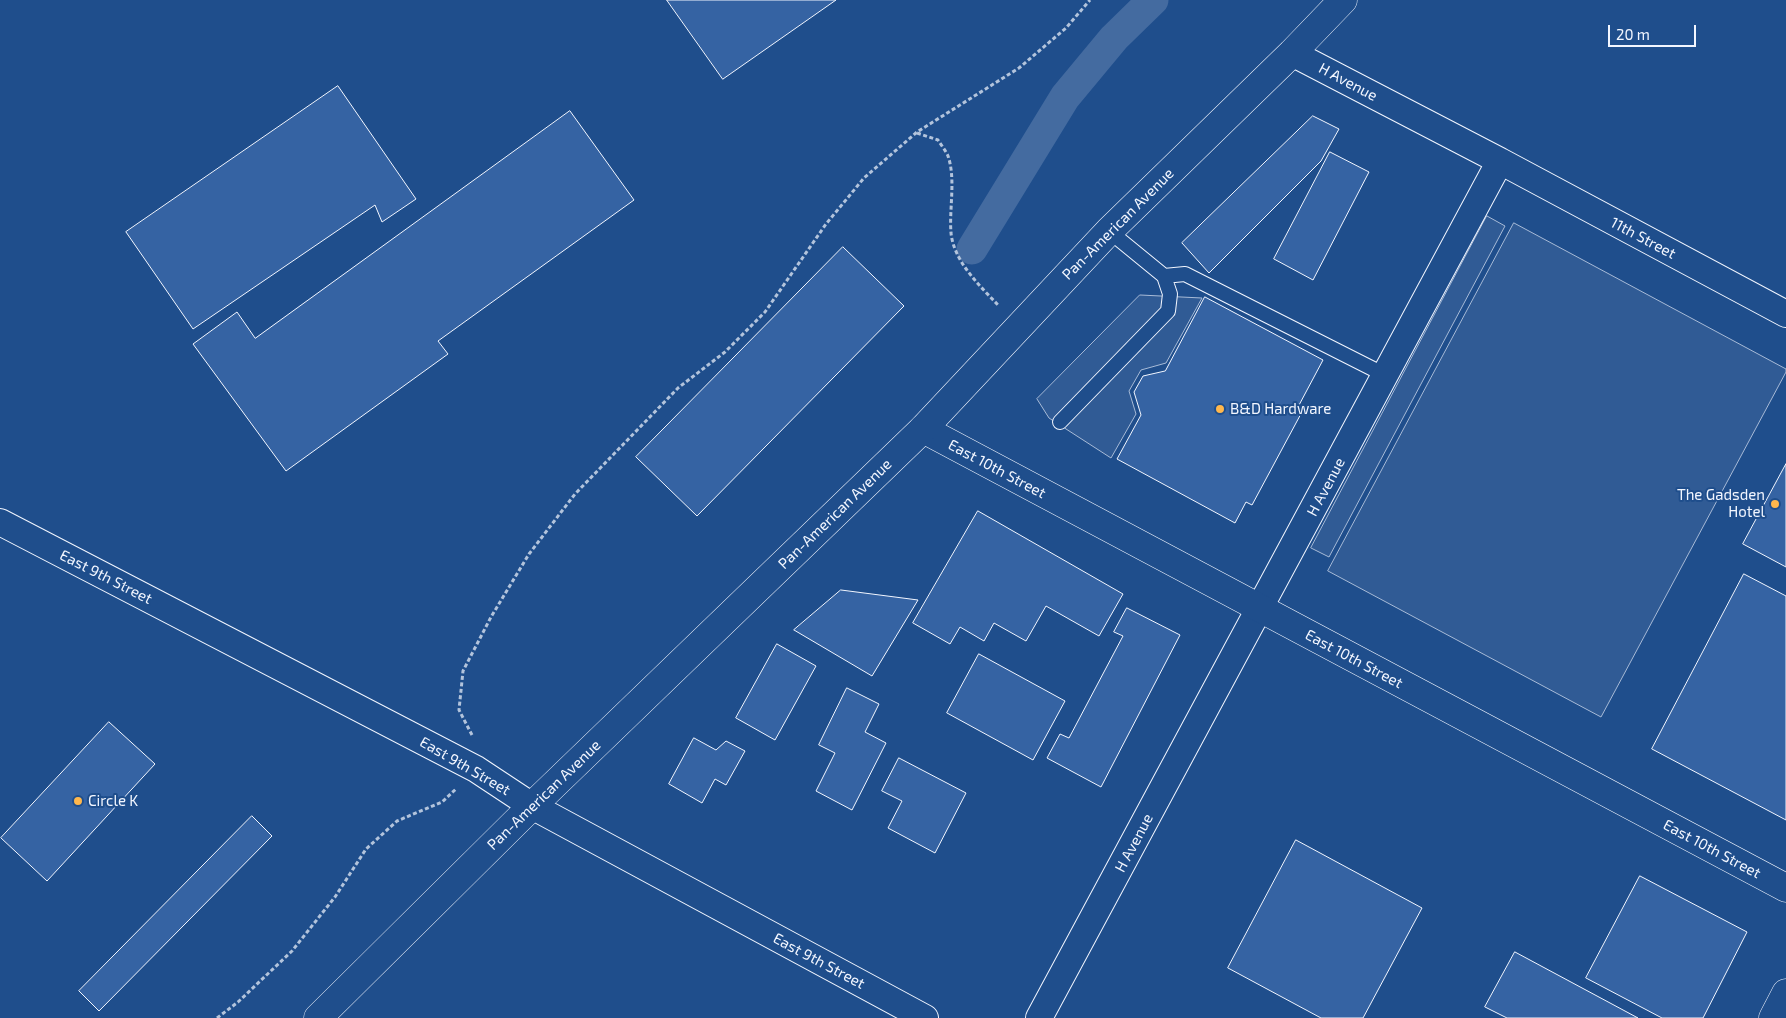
<!DOCTYPE html>
<style>
body{margin:0}
#map{position:relative;width:1786px;height:1018px;overflow:hidden;background:#1f4e8c;font-family:"Exo 2",sans-serif}
canvas{display:block}
.scale{position:absolute;left:1608px;top:25px;width:88px;height:22px;box-sizing:border-box;border:2px solid #f2f6ff;border-top:0;padding-left:6px;font-size:15px;line-height:18px;white-space:nowrap;color:#f2f6ff;-webkit-text-stroke:4px #1f4e8c;paint-order:stroke}
</style>
<div id="map">
<canvas width="1786" height="1018"></canvas>
<div class="scale">20 m</div>
</div>
<script>
const g = document.querySelector('canvas').getContext('2d');
g.lineJoin = 'round';
function fill(path, color) { g.fillStyle = color; g.fill(path, 'evenodd'); }
function strokePath(path, color, width, dash) { g.strokeStyle = color; g.lineWidth = width; g.lineCap = dash ? 'butt' : 'round'; g.setLineDash(dash || []); g.stroke(path); }
function drawText(font, color, halo, rows, align = 'center') {
  g.font = font + ' "Exo 2",sans-serif'; g.lineWidth = 4; g.setLineDash([]); g.textBaseline = 'middle'; g.strokeStyle = halo; g.fillStyle = color; for (const [text, x, y, turn = 0] of rows) {
    g.save(); g.translate(x, y); g.rotate((+turn || 0) * Math.PI / 180); g.textAlign = isNaN(turn) ? turn : align; if (halo) g.strokeText(text, 0, 0); g.fillText(text, 0, 0); g.restore();
  }
}
const built = new Path2D(`
 M1487,216l18,10 -176,331 -18,-9z
 M1514,223l272,146v3l-185,345 -273,-146z
 M1140,295l62,3 -36,65 -25,7 -12,21 7,23 -25,44 -62,-40 -12,-19z`);
fill(built, '#305b95');
strokePath(built, '#a8bbd7', 1);
strokePath(new Path2D(`
 M972,249l93,-152 49,-59 39,-38`), '#446ba0', 31);
const building = new Path2D(`
 M667,0h169l-113,79z
 M338,86l78,113 -34,23 -7,-17 -182,124 -67,-97z
 M570,111l64,89 -196,141 10,13 -162,117 -93,-127 44,-32 18,26z
 M1313,116l26,13 -18,32 -112,112 -27,-30z
 M1330,152l39,20 -56,108 -39,-21z
 M843,247l61,59 -207,210 -61,-59z
 M1205,297l118,63 -25,47 5,3 -51,95 -6,-3 -11,21 -118,-64 24,-44 -7,-23 9,-16 22,-5z
 M1786,464v103l-43,-23z
 M978,511l145,83 -24,42 -53,-30 -20,35 -32,-18 -10,18 -24,-14 -10,17 -37,-21z
 M1744,574l42,22v224l-134,-71z
 M841,590l77,10 -46,76 -78,-46z
 M1127,608l53,27 -79,152 -54,-29 13,-24 9,4 54,-102 -9,-4z
 M777,644l39,22 -41,74 -39,-22z
 M979,654l86,47 -32,59 -86,-47z
 M847,688l32,16 -14,28 21,11 -34,67 -36,-19 19,-38 -16,-8z
 M109,722l46,42 -108,117 -46,-43z
 M694,738l22,12 10,-9 19,10 -19,34 -11,-6 -13,24 -33,-19z
 M899,758l67,35 -31,60 -47,-25 14,-27 -20,-10z
 M252,816l20,20 -173,175 -20,-20z
 M1296,840l126,68 -59,110h-42l-93,-50z
 M1640,876l107,56 -44,86h-41l-76,-40z
 M1515,952l123,66h-131l-22,-11z`);
fill(building, '#3563a3');
strokePath(building, '#f2f6ff', 1);
const service = new Path2D(`
 M1164,276l21,-2 200,101
 M1060,422l108,-111 2,-17 -6,-18 -55,-45`);
const minor = new Path2D(`
 M1500,161l286,153
 M0,522l476,247 56,37 393,212
 M1039,1018l461,-857 -208,-108`);
const secondary = new Path2D(`
 M923,429l863,459
 M1773,1018l13,-25`);
const primary = new Path2D(`
 M318,1018l214,-212 391,-377 186,-198 183,-178 51,-53`);
strokePath(service, '#f2f6ff', 16);
strokePath(minor, '#f2f6ff', 28);
strokePath(secondary, '#f2f6ff', 29);
strokePath(primary, '#f2f6ff', 29);
strokePath(new Path2D(`
 M917,133l21,7c3,5 8,11 10,16 8,23 1,53 3,77 3,29 29,53 48,73
 M472,735l-13,-25 4,-39 28,-54 38,-63 46,-60 103,-106 47,-36 40,-40 61,-88 38,-46 53,-46 102,-64 47,-40 24,-28
 M217,1018l21,-16 54,-51 43,-54 31,-48 31,-28 45,-19 14,-13`), '#b3c4dc', 3, [4, 2.5]);
strokePath(service, '#1f4e8c', 14);
strokePath(minor, '#1f4e8c', 26);
strokePath(secondary, '#1f4e8c', 28);
strokePath(primary, '#1f4e8c', 28);
for (const [x, y, r, color] of [
 [1220,409,5,"#ffb74d"],
 [1775,504,5,"#ffb74d"],
 [78,801,5,"#ffb74d"]
]) { const dot = new Path2D(); dot.arc(x, y, r, 0, 2 * Math.PI); g.fillStyle = color; g.fill(dot); strokePath(dot, '#1f4e8c', 2); }
drawText('15px', '#f2f6ff', '#1f4e8c', [
 ["H Avenue",1348,82,28],
 ["Pan-American Avenue",1118,224,-45],
 ["11th Street",1643,238,28],
 ["East 10th Street",997,469,28],
 ["H Avenue",1326,487,-62],
 ["Pan-American Avenue",835,514,-44],
 ["East 9th Street",106,577,27],
 ["East 10th Street",1354,659,28],
 ["East 9th Street",465,766,30],
 ["Pan-American Avenue",544,795,-44],
 ["H Avenue",1134,843,-62],
 ["East 10th Street",1712,849,28],
 ["East 9th Street",819,961,28]
]);
drawText('15px', '#f2f6ff', '#1f4e8c', [
 ["B&D Hardware",1230,409],
 ["The Gadsden",1765,495,"right"],
 ["Hotel",1765,512,"right"],
 ["Circle K",88,801]
], 'left');
</script>
